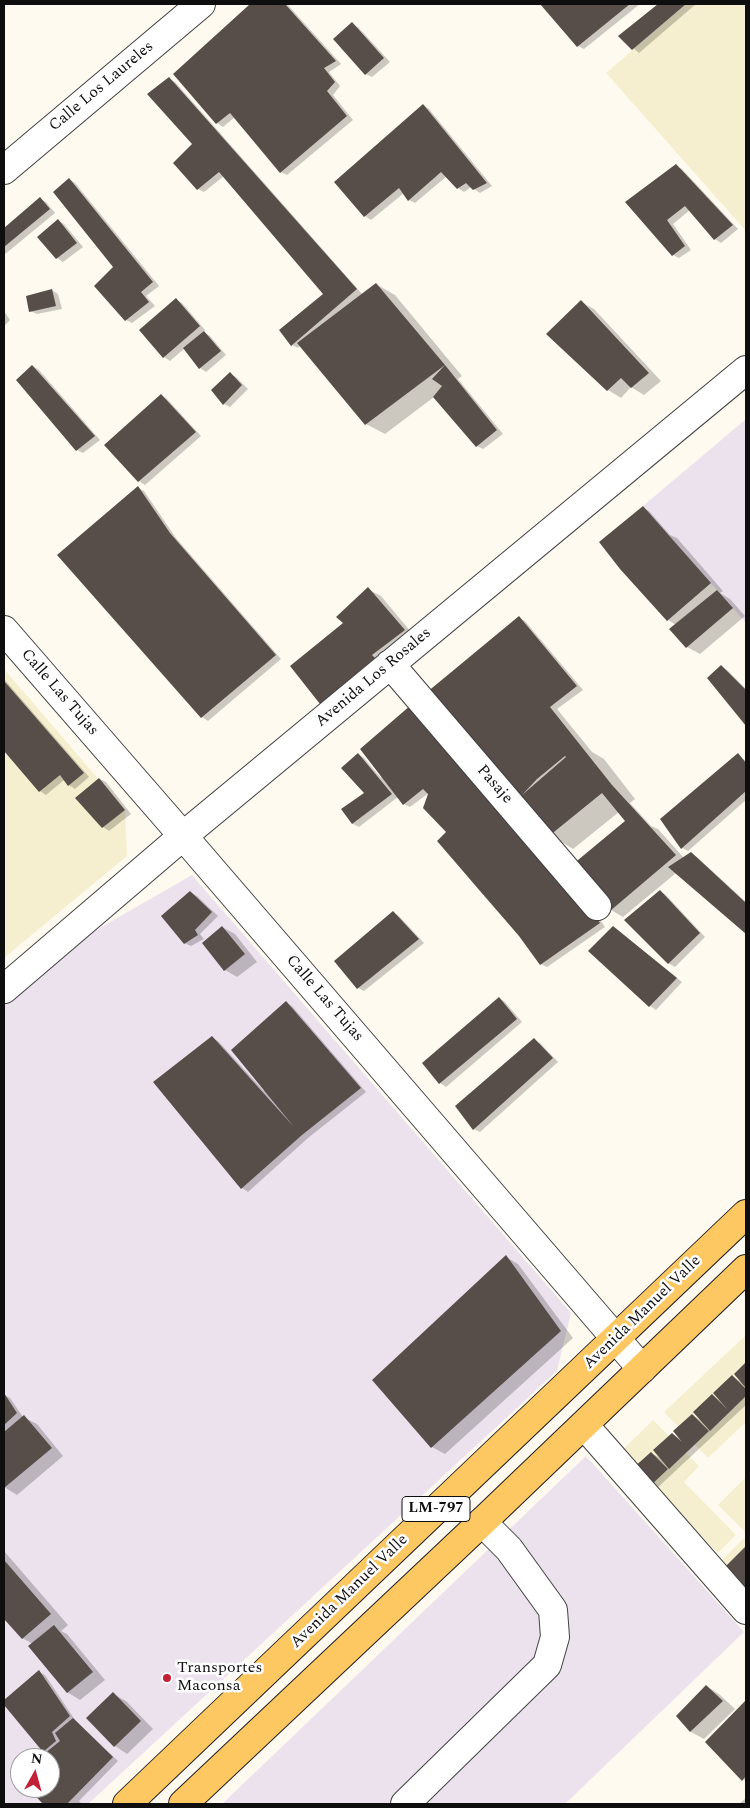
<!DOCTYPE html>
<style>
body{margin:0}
#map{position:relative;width:750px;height:1808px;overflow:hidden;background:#fffaf0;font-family:Spectral,serif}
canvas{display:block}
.frame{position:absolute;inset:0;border:5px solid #0e0e0e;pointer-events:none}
.north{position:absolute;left:10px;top:1748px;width:50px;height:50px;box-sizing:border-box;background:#fff;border:1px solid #9f9f9f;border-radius:50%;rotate:7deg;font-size:14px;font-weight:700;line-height:20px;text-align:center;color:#0e0e0e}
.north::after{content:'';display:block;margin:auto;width:18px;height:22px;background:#c42139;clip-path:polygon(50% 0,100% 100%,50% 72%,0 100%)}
</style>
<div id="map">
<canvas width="750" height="1808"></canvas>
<div class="frame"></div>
<div class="north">N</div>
</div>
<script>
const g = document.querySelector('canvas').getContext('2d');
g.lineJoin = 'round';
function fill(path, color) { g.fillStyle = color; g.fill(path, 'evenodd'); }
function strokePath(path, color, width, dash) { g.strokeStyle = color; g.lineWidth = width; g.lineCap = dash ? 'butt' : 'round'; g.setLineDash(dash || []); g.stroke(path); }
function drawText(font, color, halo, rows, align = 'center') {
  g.font = font + ' Spectral,serif'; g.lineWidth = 5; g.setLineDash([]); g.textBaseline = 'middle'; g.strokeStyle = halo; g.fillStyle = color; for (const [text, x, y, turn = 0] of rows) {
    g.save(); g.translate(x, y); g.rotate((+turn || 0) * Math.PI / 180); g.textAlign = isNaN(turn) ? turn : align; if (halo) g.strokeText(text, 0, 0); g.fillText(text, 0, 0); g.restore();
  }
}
fill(new Path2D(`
 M746,419v204l-103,-117z
 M192,875l379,438 -14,58 -469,433h-84v-821zM20,1758h30v30h-30z
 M586,1456l158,176 -179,172h-343z`), '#ebe2ed');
fill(new Path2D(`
 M686,4h60v227l-140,-158z
 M4,669l121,141 2,46 -123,102z
 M746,1335v87l-38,36 -44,-46z
 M653,1420l46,46 -15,16 52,53 -18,18 -99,-100z
 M746,1477v56l-28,-28z
 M746,1536v56l-27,-29z`), '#f6efcf');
fill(new Path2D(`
 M252,4h35l54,60 -12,8 11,14 -7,9 20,25 -66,55 -6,-3 -46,-55 -12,10 -6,-4 -42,-49z
 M542,4h98l-56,45 -6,-3z
 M660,4h36l-57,49 -19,-17z
 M352,24l6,3 32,35 -18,15 -6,-3z
 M169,79l6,3 188,213 13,-11 19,11 67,81 -4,3 45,55 -20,15 -6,-3 -43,-49 -49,37 -19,-10 -65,-79 -3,3 -6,-3 33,-51 -101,-118 -20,16 -6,-3 -4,-45z
 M423,105l6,4 63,77 -12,7 -9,-6 -7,5 -6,-4 -11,-12 -32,27 -6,-3 -5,-7 -33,27 -6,-4 -29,-34z
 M676,166l6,3 56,60 -17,14 -6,-4 -25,-29 -17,14 18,26 -12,8 -6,-3 -46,-52z
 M69,179l6,4 84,103 -13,10 9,10 -23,17 -6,-3 -12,-53z
 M40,199l6,3 9,11 -51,42v-25z
 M58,220l6,4 19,23 -20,15 -6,-4z
 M52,290l6,4 4,15 -25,5 -7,-3z
 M176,300l6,3 23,27 -2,2 7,4 16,19 -20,17 -6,-4 -15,-20 -15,13 -6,-4z
 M581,302l13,7 67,72 -17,14 -13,-8 -10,11 -13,-8 -60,-56z
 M4,311l6,9 -6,6z
 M33,366l6,4 61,70 -17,13 -6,-3z
 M230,374l6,3 12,12 -18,18 -6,-3 -11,-14z
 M161,395l6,4 34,37 -56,49 -6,-4z
 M138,488l6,3 32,47 105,121 -73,62 -6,-4 -143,-162z
 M643,508l6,3 21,24 7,3 46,53 -3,2 10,6 15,17 -45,38 -13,-7 -11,-22 -8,-5z
 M368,589l13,7 35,42 -82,72 -13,-7 24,-80z
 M519,618l6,3 58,69 -26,19 35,43 12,7 31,40 -5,4 21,23 7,3 26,29 7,-5 6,4 49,45v30l-70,-59 -53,44 -12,-7 16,-88 -8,-10 -46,37 -23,-14 -77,-85z
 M721,667l6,3 19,19v35l-37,-46z
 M4,679l85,98 -14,12 -6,-4 -5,-5 -18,15 -6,-4 -36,-42z
 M411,706l173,191 21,30 -58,40 -6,-3 -21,-28 -36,-40 2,-1h-3l-45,-54 10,-9 -18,-40 -20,15 -6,-3 -6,-7 -39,30 -6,-3 -11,-14 24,-17 -8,-39 6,4 17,20 2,-2z
 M738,755l8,6v39l-58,51 -6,-3z
 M100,779l6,3 25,32 -22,17 -6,-4z
 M660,891l6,4 39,42 -30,30 -7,-4z
 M191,893l6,3 21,20 -18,18 4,5 -13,7 -7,-3z
 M393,912l6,4 25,27 -60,48 -6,-3z
 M222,927l13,7 22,28 -20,15 -12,-7z
 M613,927l69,55 -26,28 -6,-4z
 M499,998l6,4 17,20 -76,65 -6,-4z
 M286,1003l6,3 74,86 -58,46 -60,54 -6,-4 -87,-106 57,-44 6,3 46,50z
 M534,1040l6,3 18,19 -78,70 -6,-3z
 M506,1257l12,7 55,74 -128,116 -13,-7z
 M746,1364v41l-91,85 -6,-3 2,-34 9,5 12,-24 8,5 12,-24 10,6 10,-25 9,5 12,-24 10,6 -7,-9z
 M4,1395l6,3 13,19 14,7 26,32 -46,39 -13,-8z
 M4,1551l64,74 -7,6 6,3 38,46 -25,20 -13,-8 -34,-48 -11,-6 -18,-21z
 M39,1672l6,3 30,45 43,41 -39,40 3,3h-38l-15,-16h21v-30h-9l7,-5 -4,-2 -40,-49z
 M706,1686l13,8 16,15 -31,30 -13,-7 -13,-16z
 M113,1694l13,7 27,28 -26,25 -12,-8 -28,-28z
 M746,1702v80l-39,-40z
 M746,1798v6h-7z`), '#0003');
fill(new Path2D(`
 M250,4h35l51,57 -12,7 11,14 -8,9 20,25 -67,57 -50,-60 -14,11 -43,-50z
 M540,4h90l-53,43z
 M658,4h28l-54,46 -14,-14z
 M352,22l32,36 -19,17 -32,-36z
 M169,77l188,212 -66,57 -12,-16 44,-36 -104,-122 -22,18 -24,-27 19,-19 -45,-50z
 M423,104l64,79 -14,7 -7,-7 -9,6 -16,-17 -33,29 -9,-13 -35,29 -30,-35z
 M676,164l57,61 -19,15 -29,-34 -18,14 18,26 -13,10 -47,-54z
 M69,178l84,104 -12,10 8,10 -24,19 -31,-35 19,-19 -60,-75z
 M40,197l10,12 -46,38v-19z
 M58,219l19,24 -21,16 -19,-22z
 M376,283l69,82 52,65 -21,17 -43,-50 9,-11 -10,-7 13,-14 -80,60 -68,-82z
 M52,289l4,17 -27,6 -3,-16z
 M176,298l24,28 -37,32 -24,-28z
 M581,300l68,73 -18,15 -10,-10 -14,13 -61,-57z
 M204,331l17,20 -22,18 -16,-21z
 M32,365l63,71 -19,15 -60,-71z
 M230,372l12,13 -19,20 -12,-15z
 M161,394l35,38 -58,50 -34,-37z
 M138,486l32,47 106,122 -75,63 -144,-163z
 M643,506l68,77 -44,38 -47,-52 -21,-27z
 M368,587l37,43 -33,25 3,3 -55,46 -30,-38 53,-43 -7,-6z
 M717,590l16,18 -47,40 -17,-19z
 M519,616l58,70 -27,21 62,78 64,70 -66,56 -38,-46 53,-44 -23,-28 -53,43 -123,-143zM565,756l1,1 -44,38 15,-16z
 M721,665l25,25v36l-39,-48z
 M4,681l80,92 -16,13 -8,-11 -21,17 -35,-41z
 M411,705l163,182 26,36 -60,42 -21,-29 -82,-95 9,-9 -23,-24 5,-14 -5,-5 -20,16 -43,-56z
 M358,753l34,41 -40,30 -11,-15 23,-16 -23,-25z
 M738,753l8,10v28l-65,58 -21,-30z
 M99,778l26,32 -23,18 -27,-30z
 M691,852l55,51v31l-78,-67z
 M660,890l40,43 -32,31 -44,-44z
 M190,891l22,21 -17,18 3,5 -14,9 -23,-28z
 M393,911l26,28 -62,50 -23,-28z
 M222,926l23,28 -21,17 -22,-28z
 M613,926l64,52 -28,29 -61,-56z
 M499,997l18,22 -78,65 -17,-21z
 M286,1001l75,87 -59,47 -61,54 -88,-107 59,-46 82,91 -63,-77z
 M534,1038l19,20 -80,72 -18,-24z
 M506,1255l55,76 -130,117 -59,-68z
 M746,1362v26l-12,-14z
 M732,1375l14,14v7l-36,35 -17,-19 19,-18 16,16 -15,-17z
 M4,1393l13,20 -13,12z
 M692,1414l17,17 -40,38 -16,-19 19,-17 10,9 -9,-11z
 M24,1415l28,33 -48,40v-56z
 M651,1452l17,17 -20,19 -16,-19z
 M746,1546v50l-25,-25z
 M4,1560l47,54 -29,25 -18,-20z
 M54,1625l39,47 -26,21 -39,-47z
 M39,1670l31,46 -18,16 4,9 -13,11 -39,-47v-5z
 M706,1685l17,16 -33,31 -14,-16z
 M113,1692l28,29 -27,26 -28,-29z
 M746,1700v76l-4,5 -37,-39z
 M73,1718l40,39 -46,47h-24l-15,-16h22v-30h-11l21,-17 -5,-8z`), '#574e4a');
const minor = new Path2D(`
 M4,170l197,-166
 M4,630l179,206 459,533
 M390,664l207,242
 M4,989l179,-153 563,-466
 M584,1425l162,185
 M405,1804l142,-139 8,-28 -2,-27 -44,-61 -27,-27`);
const major = new Path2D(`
 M127,1804l619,-590
 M183,1804l299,-282 264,-253`);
strokePath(minor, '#414141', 30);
strokePath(major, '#1f1f1f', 30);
strokePath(minor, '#fff', 28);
strokePath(major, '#fdc762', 28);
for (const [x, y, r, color] of [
 [167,1678,5,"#c42139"]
]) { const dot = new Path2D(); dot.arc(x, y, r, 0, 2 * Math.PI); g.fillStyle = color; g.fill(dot); strokePath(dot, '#fff', 2); }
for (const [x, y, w] of [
 [436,1509,68]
]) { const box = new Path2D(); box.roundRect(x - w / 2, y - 12.5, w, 25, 4); g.fillStyle = '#fff'; g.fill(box); strokePath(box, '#0e0e0e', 1); }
drawText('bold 15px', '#0e0e0e', null, [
 ["LM-797",436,1509]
]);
drawText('16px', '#0e0e0e', '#fff', [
 ["Calle Los Laureles",102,87,-40],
 ["Avenida Los Rosales",374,678,-40],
 ["Calle Las Tujas",59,693,49],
 ["Pasaje",494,785,49],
 ["Calle Las Tujas",324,999,49],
 ["Avenida Manuel Valle",643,1313,-44],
 ["Avenida Manuel Valle",350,1592,-44]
]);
drawText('16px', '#0e0e0e', '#fff', [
 ["Transportes",177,1669],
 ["Maconsa",177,1687]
], 'left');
</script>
